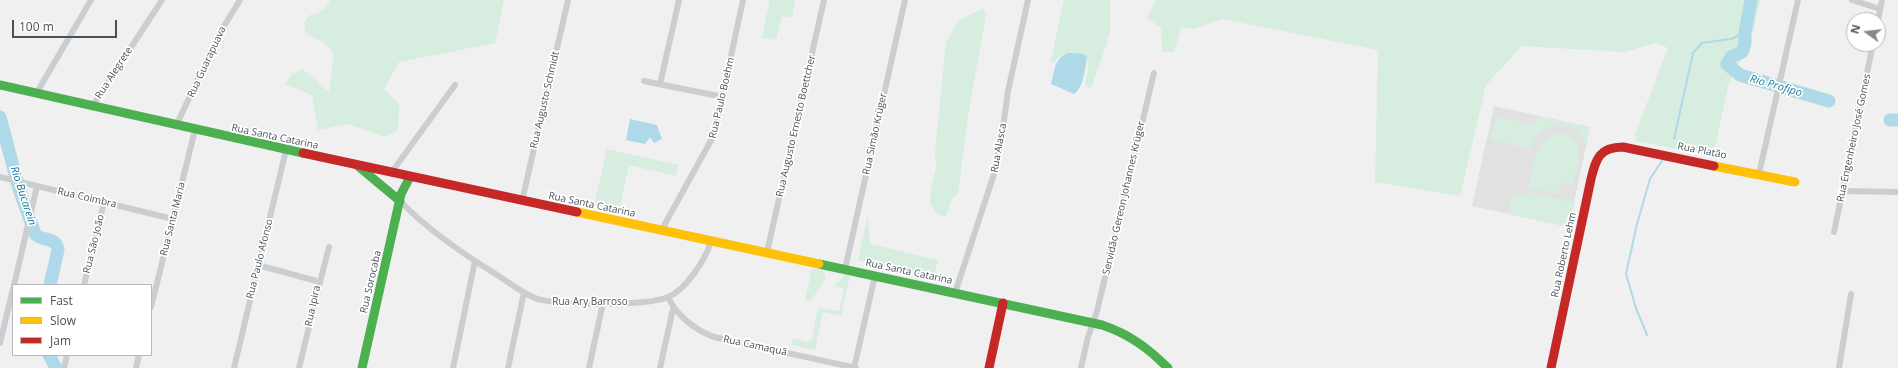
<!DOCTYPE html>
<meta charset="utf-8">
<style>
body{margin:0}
#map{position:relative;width:1898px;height:368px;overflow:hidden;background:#f0f0f0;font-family:"Open Sans",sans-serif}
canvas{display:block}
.legend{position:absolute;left:12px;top:284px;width:140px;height:72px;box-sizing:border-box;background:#fff;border:1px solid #b6b9bd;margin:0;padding:5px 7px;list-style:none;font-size:12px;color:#48515a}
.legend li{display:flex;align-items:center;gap:8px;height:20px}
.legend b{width:20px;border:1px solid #b6b9bd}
.north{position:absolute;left:1846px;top:12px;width:40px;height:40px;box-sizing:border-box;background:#fff;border:1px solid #b6b9bd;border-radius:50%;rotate:285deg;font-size:11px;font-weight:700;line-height:16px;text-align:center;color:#48515a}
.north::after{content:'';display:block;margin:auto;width:14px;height:18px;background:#83898e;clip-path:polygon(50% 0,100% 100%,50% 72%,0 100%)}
.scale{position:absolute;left:12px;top:20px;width:105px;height:18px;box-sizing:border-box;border:2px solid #48515a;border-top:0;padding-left:5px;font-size:12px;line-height:14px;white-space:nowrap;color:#48515a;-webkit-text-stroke:3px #fff;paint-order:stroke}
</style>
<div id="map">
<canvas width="1898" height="368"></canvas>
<ul class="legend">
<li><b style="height:5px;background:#4caf50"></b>Fast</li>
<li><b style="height:5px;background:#ffc107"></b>Slow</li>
<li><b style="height:5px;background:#c62828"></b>Jam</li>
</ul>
<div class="north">N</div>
<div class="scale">100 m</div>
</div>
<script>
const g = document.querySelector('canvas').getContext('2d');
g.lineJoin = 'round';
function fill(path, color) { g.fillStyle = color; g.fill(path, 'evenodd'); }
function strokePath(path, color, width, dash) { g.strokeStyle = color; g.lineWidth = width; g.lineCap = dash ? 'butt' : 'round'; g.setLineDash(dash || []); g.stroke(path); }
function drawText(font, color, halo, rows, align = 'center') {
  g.font = font + ' "Open Sans",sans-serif'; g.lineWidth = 3.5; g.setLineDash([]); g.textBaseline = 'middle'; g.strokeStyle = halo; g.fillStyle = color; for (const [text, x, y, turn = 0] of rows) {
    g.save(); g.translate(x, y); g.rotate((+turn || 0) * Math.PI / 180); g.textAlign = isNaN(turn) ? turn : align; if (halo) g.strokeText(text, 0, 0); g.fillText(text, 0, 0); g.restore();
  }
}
fill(new Path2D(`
 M1494,106l96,21 -21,100 -97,-21z`), '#e2e1e1');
fill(new Path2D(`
 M330,0h174l-9,43 -96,19 -15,27 15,15 -1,26 -13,7 -37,-13 -30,6 -6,-35 -27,-11 7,-10 11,-5 26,23 5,-38c-9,-14 -16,-13 -28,-21l-2,-10 6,-8c11,-2 16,-5 20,-15z
 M770,0h25l-3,18 -10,-2 -6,24 -14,-2z
 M1064,0h46v31l-4,15 -15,42 -6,-2c2,-10 6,-24 -1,-32l-22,1 -12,9z
 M1156,0h604l-7,33 -14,13 2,13 -12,24 -15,69 -5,3 -73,-14 -1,-7 33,-86 -13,-5 -30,9 -103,-6 -36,39 -26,111 -85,-14 3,-132 -156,-31 -28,10 -13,-2 -7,25h-12l-1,-24 -14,-10z
 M984,9l2,6 -18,101 -10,77 -7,7 -5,17 -9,-3 -7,-11 1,-16 5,-19 -1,-14 11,-112 12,-20 12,-8z
 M1537,116l53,11 -4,21c-9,-35 -50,-26 -56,1l-39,-9 5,-23 39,8z
 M1561,132c27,6 16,34 12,54l-13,-3 -2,11 -30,-6c6,-24 4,-48 33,-56z
 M607,149l72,16 -3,11 -47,-11 -10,46 -25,-6z
 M1527,192l47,10 -5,25 -61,-13 5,-20 13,3z
 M868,214l2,30 68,16 -4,17 -76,-17z
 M812,268c7,2 13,2 14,10l-14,21 -2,2 -5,-1z
 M845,275l5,1 -9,40 -18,-4 -8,38 -24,-5 2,-7 14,4 5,-2 5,-29 2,-3 20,3 5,-22 -10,-3z`), '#d6ede0');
fill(new Path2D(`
 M1069,53l15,1 3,3c-2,11 -3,30 -13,37l-23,-10c4,-13 3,-27 18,-31z
 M630,119l27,6 5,14 -8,4 -4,-6 -5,7 -19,-4z`), '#aed9e8');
strokePath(new Path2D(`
 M1674,139l19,-86 9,-10 29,-4 14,-6
 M1647,335l-11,-27 -10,-34 11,-50 13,-45 13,-20`), '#aed9e8', 2);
strokePath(new Path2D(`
 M1751,0l-6,33v11l-3,8 -11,5 -4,7 13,11 89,26
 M0,117l19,72 16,45c8,8 21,2 23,16l-8,35
 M1890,120h8
 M49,355l7,13`), '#aed9e8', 13);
strokePath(new Path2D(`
 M1852,0l28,9
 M1878,20l4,-20
 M644,81l79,16
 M660,84l19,-84
 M36,94l55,-94
 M92,107l70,-107
 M176,126l42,-90 22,-36
 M391,173l64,-88
 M1759,174l39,-174
 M0,177l173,42
 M1843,191l55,1
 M400,201c28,29 60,51 94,72 13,8 26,19 41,25 21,8 113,8 133,-1 18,-7 38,-38 43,-56
 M522,201l46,-201
 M661,231l53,-96 29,-135
 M1834,232l39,-188
 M767,252l57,-252
 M258,265l62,17 -21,86
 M845,269l60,-269
 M320,282l9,-35
 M14,285l23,-99
 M84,285l20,-83
 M955,293l39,-119 7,-33 7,-50 20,-91
 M668,297c8,18 27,33 46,40l142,31
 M151,307l44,-177
 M0,343l13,-54
 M64,368l3,-13
 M136,368l3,-13
 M234,368l52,-218
 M453,368l22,-107
 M508,368l16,-76
 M589,368l14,-65
 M660,368l13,-59
 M854,368l21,-92
 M1081,368l7,-31 9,-26 57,-238
 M1839,368l12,-74`), '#cbced0', 6);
strokePath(new Path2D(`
 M0,85l303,68
 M358,166l42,35
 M819,264l283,61c27,9 46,23 66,43
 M362,368l39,-174 9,-17`), '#4caf50', 9);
strokePath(new Path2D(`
 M1714,166l81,16
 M577,212l242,52`), '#ffc107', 9);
strokePath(new Path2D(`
 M303,153l274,59
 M989,368l14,-65
 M1551,368l40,-189c5,-20 8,-32 32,-32l91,19`), '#c62828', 9);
drawText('10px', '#48515a', '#fff', [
 ["Rua Guarapuava",207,62,-65],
 ["Rua Alegrete",114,73,-57],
 ["Rua Paulo Boehm",722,98,-77],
 ["Rua Augusto Schmidt",545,100,-77],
 ["Rua Augusto Ernesto Boettcher",796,126,-77],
 ["Rua Simão Krüger",875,134,-78],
 ["Rua Santa Catarina",275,137,12],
 ["Rua Engenheiro José Gomes",1854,138,-78],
 ["Rua Alasca",999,148,-80],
 ["Rua Platão",1702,151,11],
 ["Rua Coimbra",87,198,13],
 ["Servidão Gereon Johannes Krüger",1124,198,-77],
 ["Rua Santa Catarina",592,205,12],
 ["Rua Santa Maria",173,219,-76],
 ["Rua São João",94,244,-76],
 ["Rua Roberto Lehm",1564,255,-78],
 ["Rua Paulo Afonso",260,259,-76],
 ["Rua Santa Catarina",909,272,12],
 ["Rua Sorocaba",371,282,-77],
 ["Rua Ary Barroso",590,302],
 ["Rua Ipira",313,306,-78],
 ["Rua Camaquã",755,346,12]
]);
drawText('italic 11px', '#187b9e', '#fff', [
 ["Rio Profipo",1776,86,16],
 ["Rio Bucarein",23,196,72]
]);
</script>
